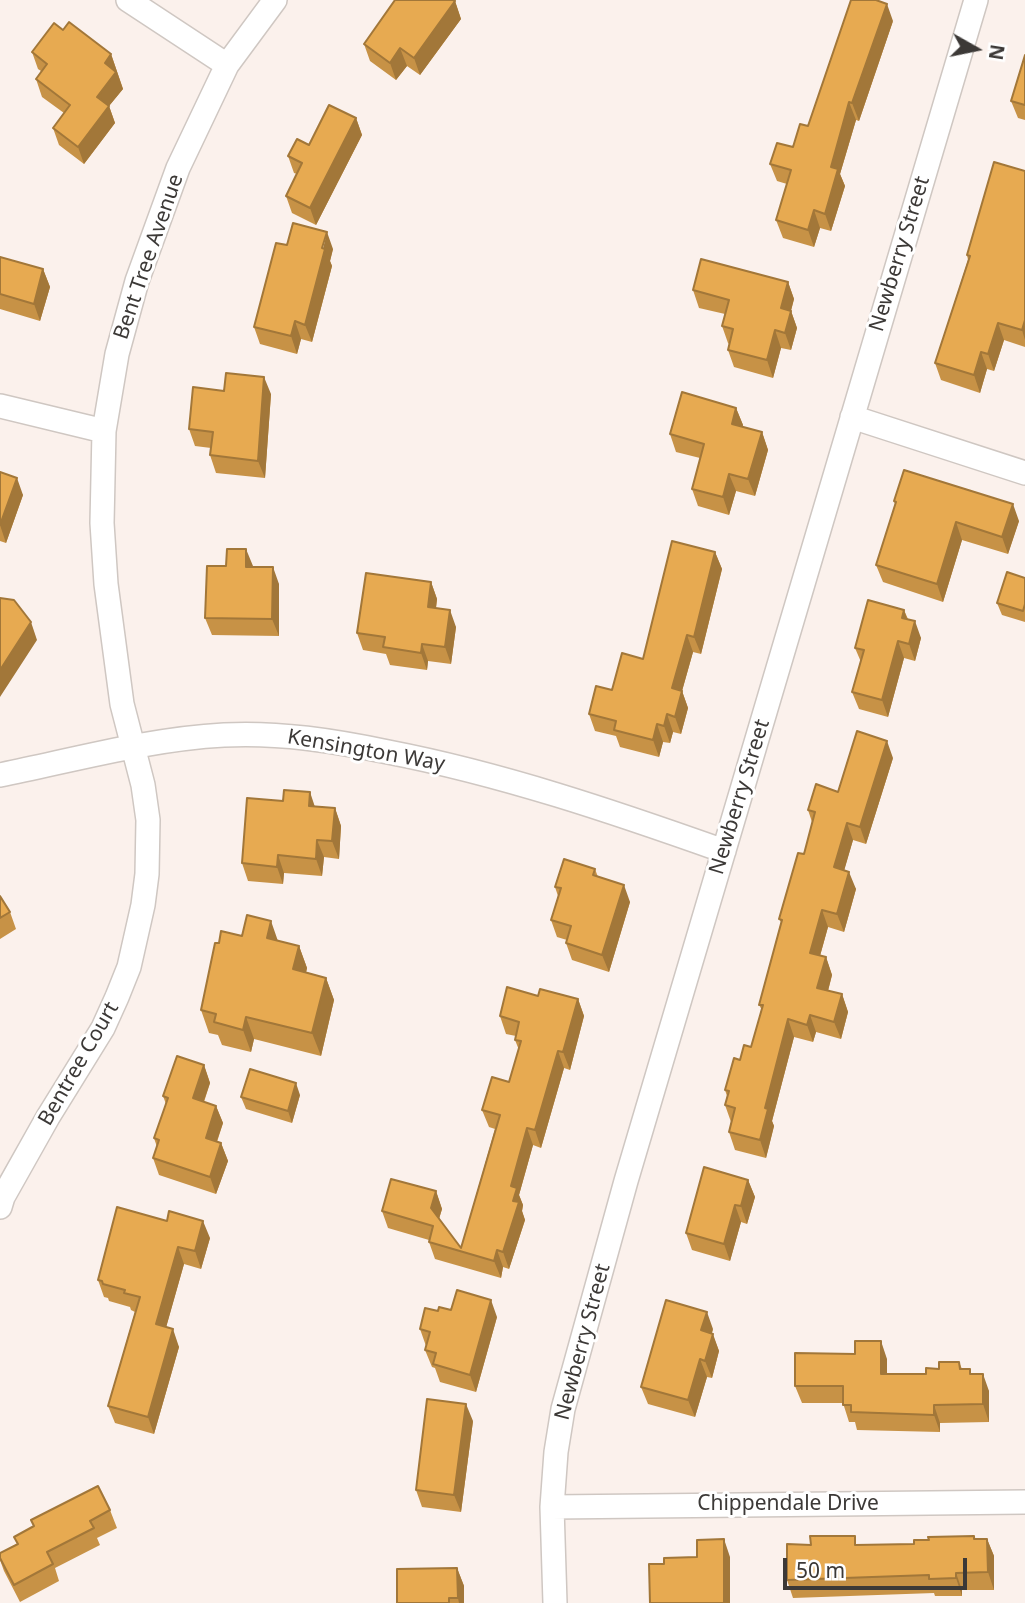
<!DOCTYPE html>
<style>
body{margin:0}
#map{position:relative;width:1025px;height:1603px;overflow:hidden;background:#fbf1ec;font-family:"Noto Sans",sans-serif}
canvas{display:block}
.north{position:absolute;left:941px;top:14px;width:70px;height:70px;-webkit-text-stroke:5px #fff;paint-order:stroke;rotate:99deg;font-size:19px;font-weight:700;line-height:28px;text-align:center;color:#3c3937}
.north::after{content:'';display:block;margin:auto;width:24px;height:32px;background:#3c3937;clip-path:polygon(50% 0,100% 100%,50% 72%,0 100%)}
.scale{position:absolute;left:783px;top:1558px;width:184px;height:32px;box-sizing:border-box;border:4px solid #3c3937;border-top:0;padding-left:9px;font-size:21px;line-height:24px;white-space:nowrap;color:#3c3937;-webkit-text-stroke:5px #fff;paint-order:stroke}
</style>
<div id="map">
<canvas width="1025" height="1603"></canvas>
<div class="north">N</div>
<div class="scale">50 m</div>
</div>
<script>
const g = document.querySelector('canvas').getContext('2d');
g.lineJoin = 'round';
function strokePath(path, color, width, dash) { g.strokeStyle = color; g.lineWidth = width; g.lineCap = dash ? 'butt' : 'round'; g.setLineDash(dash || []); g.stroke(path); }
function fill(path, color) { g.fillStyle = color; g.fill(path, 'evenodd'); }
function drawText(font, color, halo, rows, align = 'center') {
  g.font = font + ' "Noto Sans",sans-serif'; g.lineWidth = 6; g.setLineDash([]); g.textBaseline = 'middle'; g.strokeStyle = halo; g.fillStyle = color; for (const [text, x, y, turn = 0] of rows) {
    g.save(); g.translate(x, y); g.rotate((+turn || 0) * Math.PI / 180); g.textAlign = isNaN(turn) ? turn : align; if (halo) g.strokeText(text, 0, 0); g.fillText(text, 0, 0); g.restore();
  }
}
const street = new Path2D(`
 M128,0l99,65
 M0,406l104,25
 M852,417l173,56
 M0,775c74,-15 149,-36 224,-40 55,-3 111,6 164,17 114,22 226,60 336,99
 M0,1207l3,-10 45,-80 55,-89 14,-31 12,-30 14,-62 4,-31 1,-54 -5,-35 -21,-81 -16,-120 -4,-61 2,-92 13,-77 20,-73 41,-113 49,-103 48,-65
 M552,1507l473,-5
 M555,1603l-3,-96 4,-55 7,-43 63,-228 350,-1181`);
strokePath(street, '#cfc7c2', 26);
strokePath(street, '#fff', 23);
fill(new Path2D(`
 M455,1l6,18 -41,56 -13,-9 -11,14 -26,-19 -6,-17z
 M893,21l-34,100 -3,-1 -16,54 5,12 -14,45 -11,-3 -6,19 -31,-9 -7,-18 11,-36 -10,-3 -7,-17 23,-17 15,-21z
 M63,30l48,24 12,35 -14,17 6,17 -31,41 -25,-19 -6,-17 11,-15 -22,-16 -6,-18 5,-8 -3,-2 -6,-17z
 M1025,55v65l-7,-2 -7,-17z
 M356,118l6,17 -46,90 -24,-12 -6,-17 11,-22 -3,-1 -6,-17z
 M1025,171v176l-21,-7 -10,31 -7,-2 -7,24 -39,-13 -6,-17 33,-103 -1,-5z
 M287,245l46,4 -3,12 2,5 -20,76 -11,-3 -4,15 -37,-10 -6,-17z
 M0,257l43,12 7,18 -10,34 -40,-12z
 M788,282l6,17 -3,12 6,17 -6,22 -10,-2 -8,30 -39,-11 -6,-17 1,-6 -1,-1 -6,-17 3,-12 -26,-6 -6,-18z
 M224,391l47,3 -6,84 -49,-5 -6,-18 1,-7 -16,-2 -6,-17z
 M736,408l7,17 -1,2 20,5 6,18 -13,46 -19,-5 -7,24 -31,-9 -6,-17 8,-31 -24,-6 -6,-18z
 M0,472l23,23 -17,48 -6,-2z
 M894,501l125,20 -11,33 -46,-14 -19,62 -60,-20 -7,-17 19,-61z
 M715,552l7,17 -21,85 -8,-2 -11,39 6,17 -7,26 -8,-2 -3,11 -7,-1 -4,15 -39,-10 -4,-11 -21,-5 -6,-17 54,-55z
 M253,567l26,17v52l-67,-1 -7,-17z
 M1025,578v44l-23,-7 -5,-12z
 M431,582l6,17 -1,9 20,19 -5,37 -23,-3 -1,9 -37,-5 -4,-11 -23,-4 -6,-17z
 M904,610l4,9 13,19 -6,23 -11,-3 -16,59 -29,-8 -7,-17 9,-30 -6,-14z
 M893,758l-27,86 -13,-4 -9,30 12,19 -12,43 -16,-5 -8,29 6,1 6,18 -4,16 14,3 6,18 -7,27 -25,-7 -3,10 -19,-5 -22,84 2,5 -8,32 -31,-8 -6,-18 2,-10 -6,-17 2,-9 -2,-6 15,-30 11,-13 11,-37 -3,-5 22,-83 -2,-3 25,-65 8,-32 -4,-12z
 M315,806l20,2 6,18 -2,33 -15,-2 -2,19 -38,-3 -1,11 -35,-3 -6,-18z
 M595,869l3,8 32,25 -21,70 -37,-12 -6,-17 1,-3 -10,-3 -6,-17 7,-24 -3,-9z
 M0,896l10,16 6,17 -16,10z
 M242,936l36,5 21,5 8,22 -1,4 20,6 8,22 -13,56 -67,-17 -3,13 -29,-7 -4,-10 -9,-2 -8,-23 18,-67z
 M538,996l40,3 6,17 -14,54 -6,-2 -23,80 -8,-3 -14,50 4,10 -1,6 3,9 -16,49 -6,-2 -2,11 -66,-19 -6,-17v-2l-41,-12 -6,-17 54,-20 6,18 -3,10 22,29 34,-119 -6,-2 -7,-17 27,-28 10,-32 -4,-10 1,-4 -10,-2 -6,-18z
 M204,1065l6,18 -6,19 12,4 7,17 -6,19 4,1 7,18 -12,33 -57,-19 -6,-17 4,-11 -3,-9 12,-34 -3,-8z
 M300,1095l-8,28 -46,-14 -5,-12z
 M748,1180l7,17 -8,27 -6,-2 -11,39 -38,-11 -6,-17z
 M117,1207l93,31 -9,31 -17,-5 -18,63 13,20 -25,87 -39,-11 -7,-17 27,-94 -4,-2 -1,-3 -21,-6 -1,-3 -4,-1 -6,-17z
 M451,1310l46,7 -21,75 -36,-10 -5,-14 -3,-1 -7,-17 1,-4 -6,-17 18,-18z
 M713,1329l-1,4 7,18 -7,27 -5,-1 -12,40 -47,-13 -7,-17z
 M855,1354l32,5v15h39l33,-12 3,7 10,5 17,17v31l-49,1v9l-83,-2 -2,-8h-6l-6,-19h-41l-7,-17z
 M473,1421l-12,91 -39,-5 -6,-17z
 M110,1510l7,18 -20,10 3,7 -45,23 4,13 -39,21 -16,-31 -4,-11v-7l17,-9 -3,-7 20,-10 -3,-7z
 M974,1536l2,3h11l7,17v34h-32v6h-27l-1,-3 -141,5 -6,-18 71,-35 56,-1 15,-4z
 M457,1568l7,18v17h-67z`), '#c79246');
fill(new Path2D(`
 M455,1l6,18 -41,56 -6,-17z
 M887,4l6,17 -34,100 -7,-18z
 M400,48l7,18 -11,14 -6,-17z
 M111,54l12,35 -14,17 6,17 -31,41 -6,-17 19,-50 8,-34z
 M849,102l7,18 -16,54 5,12 -14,45 -6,-17 6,-47z
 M356,118l6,17 -46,90 -6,-17z
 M814,210l6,18 -6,19 -6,-17z
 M327,232l6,17 -3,12 2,5 -20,76 -7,-17z
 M43,269l7,18 -10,34 -6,-17z
 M788,282l6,17 -7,26 -6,-17z
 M791,311l6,17 -6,22 -6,-17z
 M1025,320v20l-3,-10z
 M295,321l6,18 -4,15 -6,-18z
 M998,323l6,17 -10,31 -6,-17z
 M775,330l6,18 -8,30 -6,-18z
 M981,352l6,17 -7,24 -6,-18z
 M264,377l7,17 -6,84 -7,-17z
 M736,408l7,17 -5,16 -6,-17z
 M762,432l6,18 -13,46 -7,-17z
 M729,474l7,17 -7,24 -6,-18z
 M17,478l6,17 -17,48 -6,-18z
 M1013,504l6,17 -11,33 -6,-17z
 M956,522l6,18 -19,62 -6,-18z
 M246,549l7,17 -7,1z
 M715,552l7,17 -21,85 -7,-17z
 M273,567l6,17v52l-7,-17z
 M431,582l6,17 -3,25 -6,-17z
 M450,610l6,17 -5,37 -6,-17z
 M904,610l6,17 -8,-9z
 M915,621l6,17 -6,23 -6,-17z
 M31,622l6,18 -37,57v-27z
 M687,635l6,17 -11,39 6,17 -7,26 -6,-17 -3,-29z
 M898,641l6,17 -16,59 -6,-17z
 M422,644l6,17 -1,9 -6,-17z
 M667,714l6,18 -3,11 -6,-17z
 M657,724l6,18 -4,15 -6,-17z
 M887,741l6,17 -27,86 -6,-17z
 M310,792l6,18 -7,-4z
 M335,808l6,18 -2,33 -7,-18z
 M847,823l6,17 -13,45 -6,-18z
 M317,840l7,17 -2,19 -6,-17z
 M278,855l6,18 -1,11 -6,-17z
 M849,872l7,17 -12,43 -7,-18z
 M624,885l6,17 -21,70 -7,-17z
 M822,910l6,17 -12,43 -6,-17z
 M271,921l8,23 -12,-6z
 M299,946l8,22 -5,24 -9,-23z
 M826,957l6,18 -8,31 -7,-18z
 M326,978l8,22 -13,56 -9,-23z
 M842,994l6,18 -7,27 -7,-17z
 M578,999l6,17 -14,54 -7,-18z
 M810,1015l6,17 -3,10 -6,-17z
 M246,1017l8,22 -3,13 -8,-22z
 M788,1019l6,18 -22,84 2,5 -8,32 -6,-18 5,-32z
 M558,1051l6,17 -23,80 -6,-18z
 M204,1065l6,18 -11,32 -6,-17z
 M296,1083l4,12 -8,28 -4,-12z
 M216,1106l7,17 -11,32 -6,-17z
 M527,1128l6,17 -14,50 4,10 -1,6 3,9 -16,49 -6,-17 10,-51 -2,-15z
 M221,1143l7,18 -12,33 -6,-17z
 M748,1180l7,17 -8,27 -6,-18z
 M436,1191l6,18 -5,16 -6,-17z
 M735,1205l6,17 -11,39 -6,-17z
 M203,1221l7,17 -9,31 -6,-18z
 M178,1247l6,17 -22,78 -6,-18z
 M497,1250l6,17 -2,11 -7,-17z
 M491,1300l6,17 -21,75 -6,-17z
 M707,1312l6,17 -6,19 -6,-18z
 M173,1329l6,18 -25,87 -6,-17z
 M713,1334l6,17 -7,27 -7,-17z
 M881,1341l6,18v33l-6,-18z
 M700,1359l7,18 -12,40 -7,-17z
 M983,1374l6,17v31l-6,-18z
 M466,1404l7,17 -12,91 -7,-17z
 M934,1405l6,18v9l-6,-17z
 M724,1539l6,18v46h-6z
 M987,1539l7,17v34l-6,-18z
 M457,1568l7,18v17h-5l-1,-5z
 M956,1573l6,17v6l-6,-18z`), '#a27739');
const building = new Path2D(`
 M395,0h58l2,1 -41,57 -14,-10 -10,15 -26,-19z
 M851,0h25l11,4 -35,99 -3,-1 -18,65 7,2 -13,45 -11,-4 -6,20 -32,-10 15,-50 -21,-6 7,-21 16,4 7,-23 8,2z
 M69,22l42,32 -6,9 11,9 -19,25 12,9 -31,41 -25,-19 17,-23 -34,-26 11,-15 -15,-12 22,-29 9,7z
 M1025,55v50l-14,-4z
 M329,105l27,13 -46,90 -24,-12 16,-33 -14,-7 9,-17 12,6z
 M994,162l31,9v149l-3,10 -24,-7 -10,31 -7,-2 -7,23 -39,-12 35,-107 -3,-1z
 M293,223l34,9 -5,16 3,1 -20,76 -10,-4 -4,15 -37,-9 22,-84 11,2z
 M0,257l43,12 -9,35 -34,-10z
 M701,259l87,23 -7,26 10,3 -6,22 -10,-3 -8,30 -39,-10 5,-21 -11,-3 7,-26 -36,-10z
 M226,373l38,4 -6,84 -48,-6 3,-23 -24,-3 4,-42 31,4z
 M682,392l54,16 -4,16 30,8 -14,47 -19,-5 -6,23 -31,-8 12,-45 -34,-10z
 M904,470l109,34 -11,33 -46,-15 -19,62 -61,-19 20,-63 -2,-1z
 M0,472l17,6 -17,47z
 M672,541l43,11 -21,85 -7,-2 -15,53 10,3 -7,26 -8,-3 -3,12 -7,-2 -4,16 -39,-10 2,-9 -27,-7 7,-28 16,4 10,-37 21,6z
 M227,549h19v18h27l-1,52 -67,-1 2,-52h19z
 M1007,572l18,6v26l-2,7 -26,-8z
 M366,573l65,9 -3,25 22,3 -5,37 -23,-3 -1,9 -38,-6 2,-10 -28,-4z
 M0,598l14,2 17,22 -31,48z
 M868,600l36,10 -2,8 13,3 -6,23 -11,-3 -16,59 -30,-8 12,-42 -9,-2z
 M857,731l30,10 -27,86 -13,-4 -13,44 15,5 -12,42 -15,-4 -12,43 16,4 -9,31 25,6 -8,28 -24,-7 -3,10 -19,-6 -23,89 3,1 -8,31 -31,-8 6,-24 -10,-3 4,-14 -4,-1 9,-32 6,2 4,-15 7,2 12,-42h-4l23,-85 -3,-1 19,-66 6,1 11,-42 -7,-2 8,-26 22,8z
 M284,790l26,2 -1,14 26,2 -3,33 -15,-1 -1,19 -38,-4 -1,12 -35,-4 5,-65 36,3z
 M564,859l31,10 -2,6 31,10 -22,70 -36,-12 5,-17 -20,-6 10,-32 -6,-1z
 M0,896l10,16 -10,6z
 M247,915l24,6 -4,17 32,8 -6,23 33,9 -14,55 -66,-16 -3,13 -29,-8 2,-8 -15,-4 14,-67h4l2,-12 21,5z
 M507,987l31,9 2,-7 38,10 -15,53 -5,-1 -23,79 -8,-2 -16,58 6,2 -4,13 6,1 -16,50 -6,-2 -3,11 -65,-19 4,-16 -51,-15 9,-32 45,12 -5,17 30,40 39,-133 -18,-5 10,-33 17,5 12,-41 -6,-1 4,-18 -19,-6z
 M177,1056l27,9 -11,33 23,8 -10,32 15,5 -11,34 -57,-19 6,-18 -5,-2 14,-40 -5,-2z
 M250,1069l46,14 -8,28 -47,-14z
 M704,1167l44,13 -7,26 -6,-1 -11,39 -38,-11z
 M117,1207l50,14 2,-10 34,10 -8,30 -17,-4 -22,77 17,5 -25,88 -40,-11 32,-109 -16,-4 1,-3 -22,-6 -1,-3 -4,-1z
 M457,1290l34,10 -21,75 -37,-11 3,-11 -11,-3 5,-18 -10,-3 5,-21 13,3 1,-4 12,3z
 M666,1300l41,12 -6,18 12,4 -8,27 -5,-2 -12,41 -47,-13z
 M855,1341h26v33h45v-6l13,1v-7h20l1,7h10v5h13v30l-49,1v10l-83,-3v-7h-8v-19h-48v-33l60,1z
 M427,1399l39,5 -12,91 -38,-5z
 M98,1486l12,24 -20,11 4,7 -47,24 6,12 -39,21 -14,-27v-5l18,-9 -4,-7 20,-11 -3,-6z
 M810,1536h45v9l59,-1v-4h15l-1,-3 46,-1v3h13l1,33 -32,1v5l-27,1v-4l-142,5v-36l24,1z
 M724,1539v64h-74l-1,-39h15v-6l33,-1v-17z
 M457,1568l1,30h-9v5h-52v-34z`);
fill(building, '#e7aa51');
strokePath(building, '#a27739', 2);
drawText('21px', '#3c3937', '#fff', [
 ["Newberry Street",900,254,-73],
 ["Bent Tree Avenue",149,257,-71],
 ["Kensington Way",366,751,10],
 ["Newberry Street",740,797,-73],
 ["Bentree Court",79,1064,-60],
 ["Newberry Street",583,1342,-75],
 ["Chippendale Drive",788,1504]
]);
</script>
